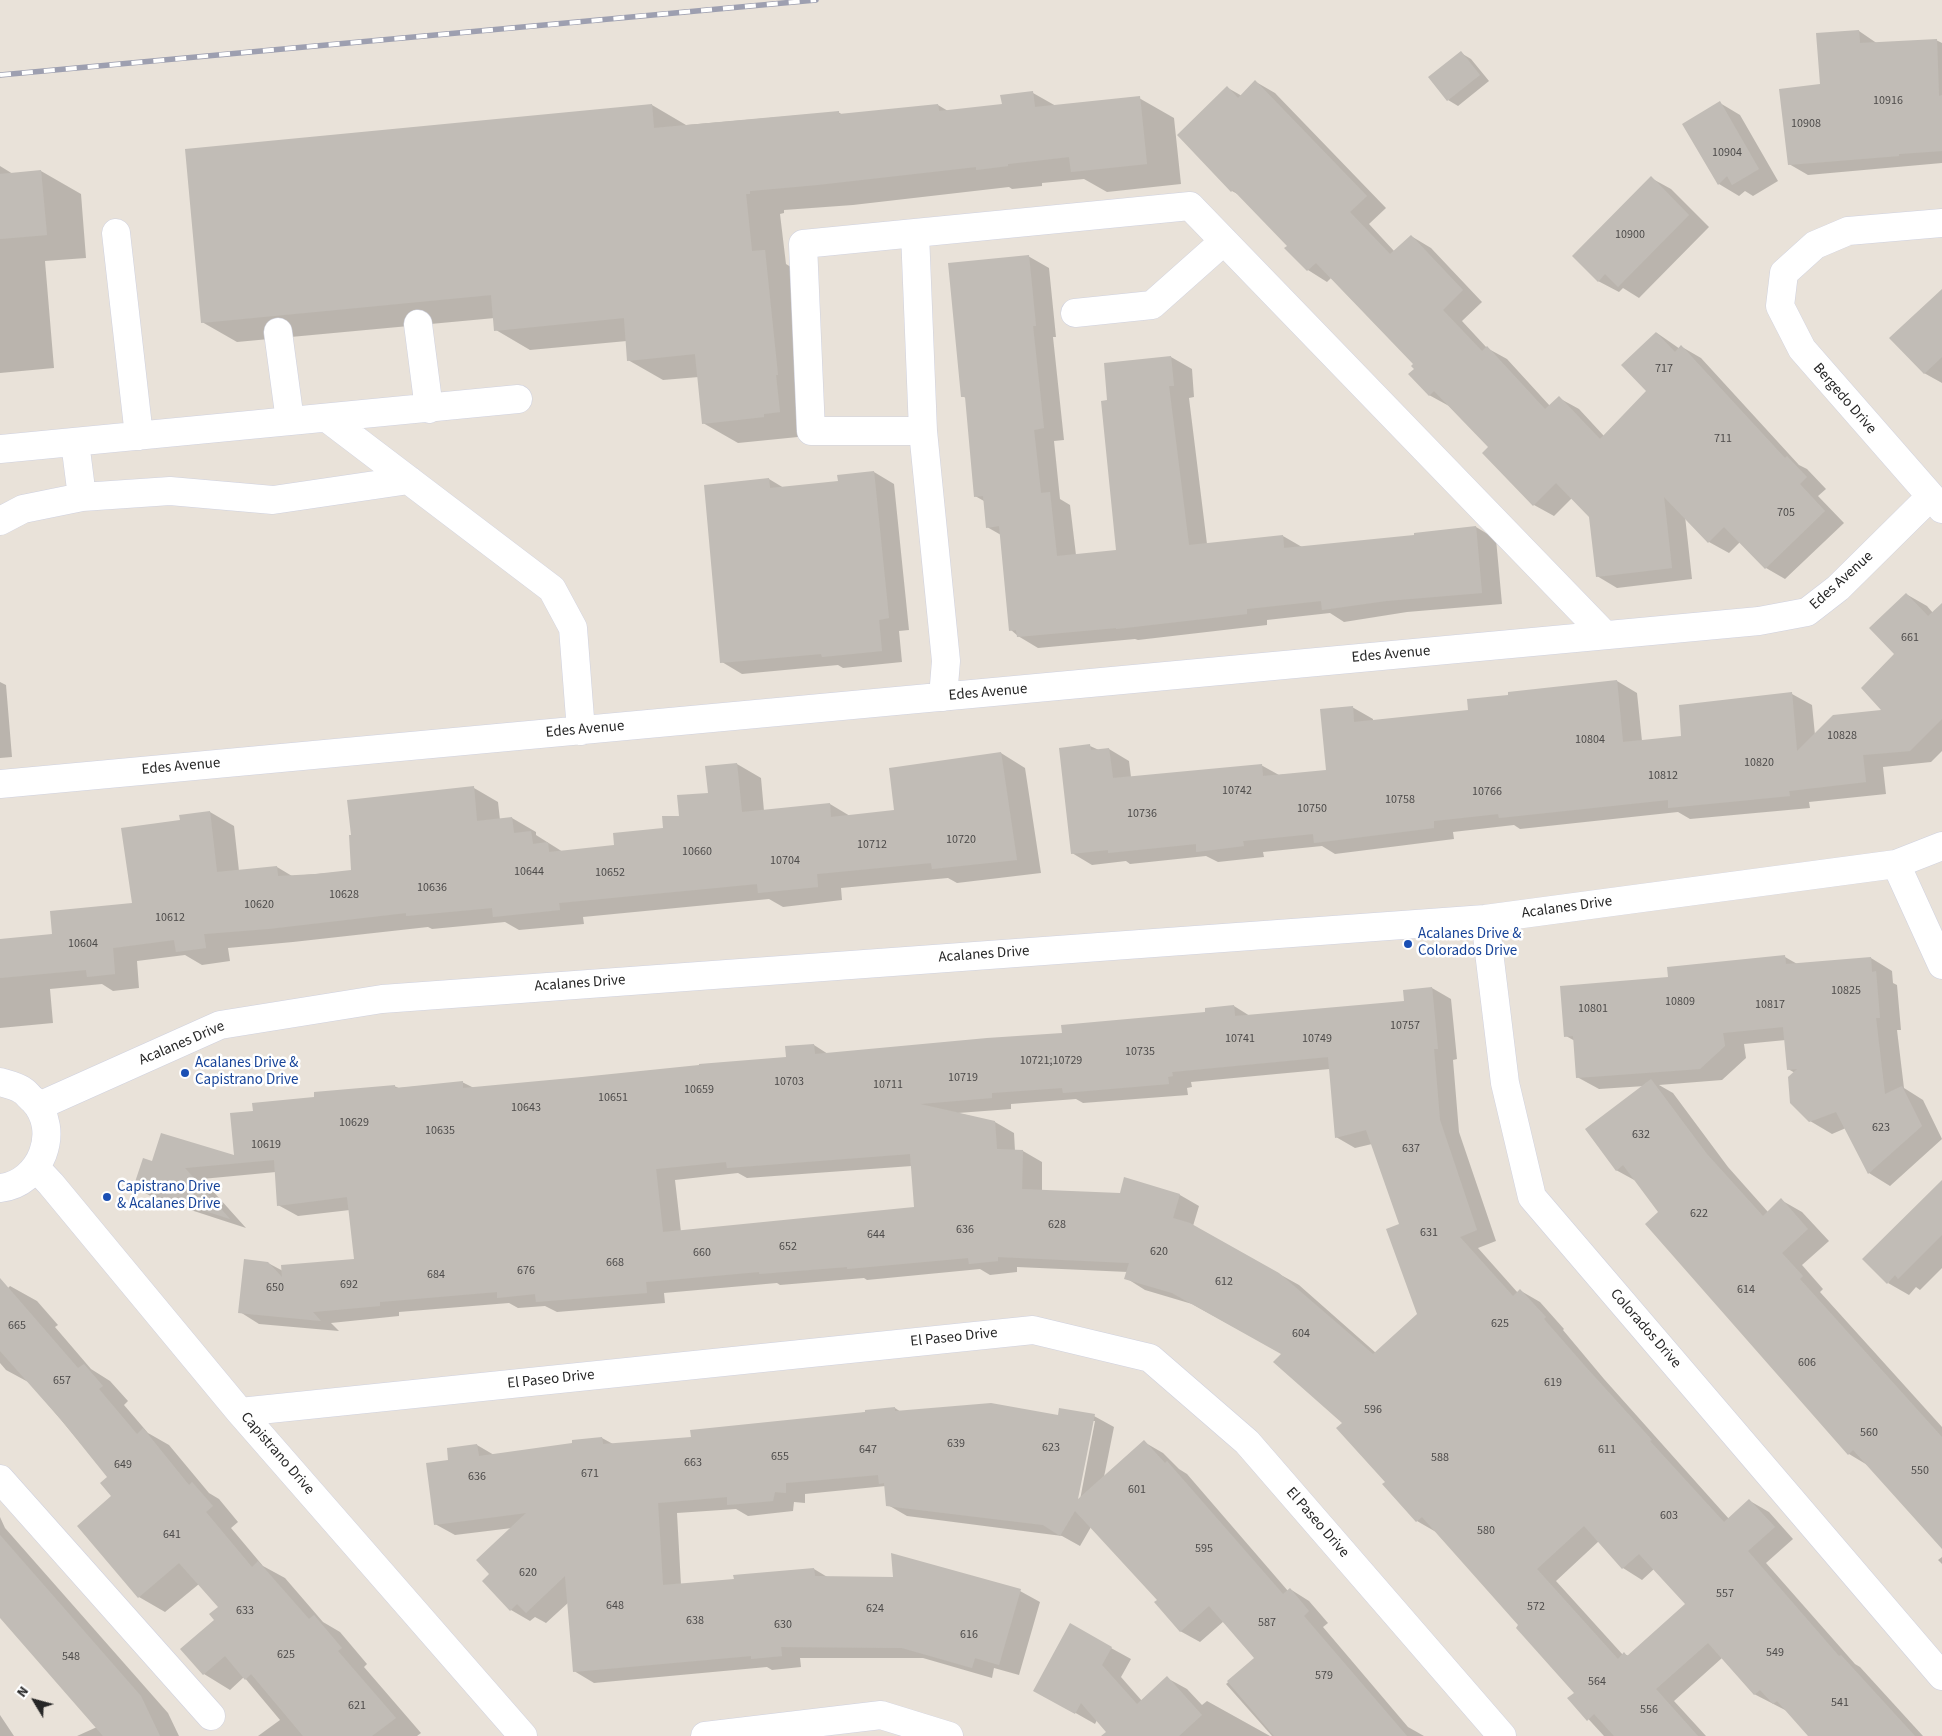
<!DOCTYPE html>
<style>
body{margin:0}
#map{position:relative;width:1942px;height:1736px;overflow:hidden;background:#e9e2d9;font-family:"Source Sans 3",sans-serif}
canvas{display:block}
.north{position:absolute;left:10px;top:1676px;width:50px;height:50px;-webkit-text-stroke:4px #fff;paint-order:stroke;rotate:307deg;font-size:14px;font-weight:700;line-height:20px;text-align:center;color:#272727}
.north::after{content:'';display:block;margin:auto;width:18px;height:22px;background:#272727;clip-path:polygon(50% 0,100% 100%,50% 72%,0 100%)}
</style>
<div id="map">
<canvas width="1942" height="1736"></canvas>
<div class="north">N</div>
</div>
<script>
const g = document.querySelector('canvas').getContext('2d');
g.lineJoin = 'round';
function fill(path, color) { g.fillStyle = color; g.fill(path, 'evenodd'); }
function strokePath(path, color, width, dash) { g.strokeStyle = color; g.lineWidth = width; g.lineCap = dash ? 'butt' : 'round'; g.setLineDash(dash || []); g.stroke(path); }
function drawText(font, color, halo, rows, align = 'center') {
  g.font = font + ' "Source Sans 3",sans-serif'; g.lineWidth = 5; g.setLineDash([]); g.textBaseline = 'middle'; g.strokeStyle = halo; g.fillStyle = color; for (const [text, x, y, turn = 0] of rows) {
    g.save(); g.translate(x, y); g.rotate((+turn || 0) * Math.PI / 180); g.textAlign = isNaN(turn) ? turn : align; if (halo) g.strokeText(text, 0, 0); g.fillText(text, 0, 0); g.restore();
  }
}
fill(new Path2D(`
 M1859,31l19,13 58,-4 6,3v120l-134,12 -19,-11z
 M1461,53l10,6 18,22 -31,25 -10,-6z
 M1256,82l19,11 111,115 -17,16 26,28 16,-16 20,12 51,54 -20,19 25,27 20,11 43,47 9,-8 20,11 25,27 44,-45 9,-58 23,16 2,-2 19,11 98,107 8,4 19,20 -8,7 26,27 -59,56 -19,-11 -26,-26 -11,11 -20,-11 -24,-26 7,63 -75,9 -20,-12 -7,-60 -18,-18 -18,18 -20,-11 -45,-58 -40,-41 -20,-11 -15,-31 -83,-86 -4,4 -19,-12 -20,-24 -47,-50 -9,-5 -4,-103 14,8z
 M1033,93l23,13 83,-8 35,20 7,66 -74,8 -23,-13 -42,4v3l-30,3 -3,-2 -156,18 -69,5v3l-4,1 6,50 13,8 -1,165 -60,6 -35,-20 -4,-46 -36,3 -35,-20 -1,-19 -97,9 -34,-20 -1,-12 -258,24 -35,-20 450,-217 34,20 152,-13 5,3 95,-10 10,6 55,-6z
 M1720,103l20,12 38,66 -25,15 -8,-5 -6,5 -20,-12 -35,-60z
 M0,166l13,8 28,-3 40,23 5,64 -41,3 9,107 -54,5z
 M1651,178l20,11 38,38 -70,71 -16,-10 -4,4 -21,-11z
 M1028,256l21,12 7,69h-3l11,103 -10,1 6,58 10,6 6,50 41,-4 -8,-149 62,-45 21,12 2,28 -5,1 18,146 76,-8 19,11 113,-11 61,-9 20,12 6,65 -95,8 -63,10 -14,-9 -63,7v5l-129,15 -3,-1 -97,9 -20,-12 -7,-6 -10,-95 -14,-8 -3,-26 -9,-5 -9,-98 -4,-2z
 M1942,295v88l-18,-10z
 M874,472l20,12 15,146 -10,1 3,31 -59,6 -5,-3 -96,9 -20,-12 47,-183 15,9 56,-6z
 M1906,594l21,12 6,7 9,4v134l-11,11 -48,5 3,27 -77,8 1,6 -120,11 -12,-7 -158,17 -6,-4 -61,7 1,7 -119,15 -13,-8 -59,6 1,5 -46,5 -12,-6 -76,8 -4,-3 -34,4 -20,-12 18,-107 9,4 10,-1 20,12 2,16 130,-12 18,10 48,-4 25,-64 21,12v2l97,-10 147,-30 20,12 5,48 40,-4 110,-43 20,11 3,30 68,-24 13,-57z
 M0,682l6,3 6,72 -12,1z
 M1001,753l24,15 16,105 -84,10 -9,-5 -107,10 1,12 -59,7 -14,-8 -186,18 1,7 -65,6 -14,-8 -73,7 -4,-2 -135,15 -65,6 2,13 -28,4 -17,-10 -48,6 2,27 -26,3 -11,-7 -52,5 3,34 -53,5v-88l54,-5 80,-31 47,-83 29,-9 24,14 5,45 38,-4 15,9 61,-5 121,-83 24,14 2,18 12,-2 24,14v3l27,17 52,-6 50,-17 44,-35 28,-30 24,14 3,33 66,-7 20,12 45,-5z
 M1785,957l14,8 72,-7 21,13 1,12 4,2 4,45h-4l7,58 19,12 19,39 -52,47 -21,-13 -23,-45 -14,6 -22,-13 -15,-48 -7,-4 -2,-29 -42,4 2,14 -24,22 -63,5 14,8 55,74 40,45 13,-12 21,12 27,29 -27,24 21,24 -3,3 122,135v120l-73,-81 -20,-12 -213,-273 -20,-11 29,-84 -46,3 -22,-12 -2,-36 -9,-5 103,-58z
 M1432,988l19,11 6,60 -4,1 6,72 37,109 -18,7 40,45 3,-2 19,11 24,27 -1,1 41,49 125,140 21,-18 19,11 24,27 -27,24 89,101 5,3 63,69h-113l-23,-25 -33,-17 -32,-36 -48,43 32,35h-102l-35,-38 7,-5 -56,-68 -84,-93 -19,-11 -73,-98 -61,-69 -91,-50 -47,-14 -19,-12 2,-6 -111,-5v5l-27,3 -10,-6 -113,11 -3,-2 -84,7 -3,-2 -113,10 1,10 -108,9 -12,-6 -27,2 -9,-5 -110,9v4l-68,7 8,8 -80,-7 -19,-12 28,-49 15,8 73,-11 -6,-50 -52,6 -20,-11 -2,-33 -74,7 44,49 -92,-30 -19,-11 18,-25 82,-5 19,-45 62,-14 78,-12 5,2 63,-6 12,6 313,-30 27,-13 14,9 235,-20 144,-21 -1,-4 28,-3 16,10 155,-14 -1,-11zM1330,1069l6,68 19,11 17,-4 28,81 18,90 -42,38 -77,-68 -106,-59 6,-20 -19,-11 -55,-16 -4,15 -79,-3v-29l-19,-11h-8l-1,-18 -19,-11 -37,-9 53,-4v-5l65,-5 7,4 105,-8 -1,-7 5,-1 -1,-5zM912,1166l4,42 -235,24 -6,-52 63,-7 9,5zM1599,1541l24,27 19,12 12,-11 32,35 -57,52 -5,-2 -1,1 -67,-74z
 M1942,1182v86l-22,22 -4,-3 -7,8 -21,-12z
 M10,1286l27,15 21,24 -3,2 36,42 19,12 18,20 -4,4 24,28 21,12 40,48 10,6 19,23 -7,6 32,38 22,12 38,44 17,10 27,32 -3,3 57,66 -4,3h-159l22,-16 -36,-43 -14,13 -26,-16 -22,-25 34,-29 4,-13 -21,-23 -34,28 -26,-15 -30,-120 -79,-94 -24,-13 -6,-7v-71l2,2z
 M895,1408l6,4 158,4h35l20,11 -10,50 40,-35 19,11 16,16 8,5 101,117 2,-2 19,12 19,22 -5,4 85,100 16,9h-152l-46,-52 30,-26 -32,-37 -24,21 -20,-11 -22,-31 -67,-73 -11,19 -18,-10 -155,-20 -19,-11 -2,-19 -81,8v9l-11,-1 -1,9 -45,5 -12,-7 -59,4 4,72 54,-5 79,-11 15,9 191,13 20,11 -21,73 -25,-7 -2,10 -69,-20h-123l1,9 -29,3 -5,-3 -173,16 -20,-12 -5,-69 -23,21 -11,-6 -5,4 -19,-11 -20,-36 21,-46 -57,7 -20,-11 14,-63 28,-16 17,10 80,-11 28,-6 11,6 79,-6zM1092,1421h3l-16,84 -3,-1z
 M0,1517l5,11 163,185 11,23h-102l20,-9 -97,-111z
 M1942,1557v7l-4,-4z
 M1111,1648l20,11 -10,18 21,24 25,-23 20,11 15,16 5,-4 63,35h-159l-14,-16 -2,4 -60,-34z
 M0,1715l14,21h-14z`), '#0003');
fill(new Path2D(`
 M1859,30l1,13 77,-4 2,57 3,-1v56l-43,3v2l-111,9 -9,-76 41,-5 -4,-51z
 M1461,51l19,24 -33,26 -19,-24z
 M1255,80l112,116 -17,16 40,42 21,-19 52,55 -20,20 39,41 5,-5 58,63 14,-13 41,43 46,-48 -25,-26 35,-33 19,20 6,-7 104,113 2,-2 20,21 -7,7 25,27 -60,58 -41,-42 -16,16 -44,-46 8,71 -76,9 -7,-60 -33,-34 -23,23 -51,-53 6,-6 -54,-56 -5,5 -21,-22 6,-5 -3,-3 2,-2 -97,-101 -9,8 -23,-23 3,-2 -54,-56 -2,2 -54,-57 50,-49 11,12z
 M1033,91l2,16 105,-11 7,68 -76,8 -2,-15 -61,7v2l-32,4v-3l-159,18 -67,6v3h-4l6,57 13,-1 13,125h-2l4,37 -16,2v3l-62,7 -7,-70 -68,7 -3,-43 -130,13 -3,-36 -290,28 -16,-174 467,-45 2,24 185,-17v3l99,-10 1,7 63,-7 -2,-9z
 M1720,101l39,68 -27,16 -5,-9 -9,9 -36,-61z
 M41,170l6,65 -47,4v-65z
 M1651,176l38,39 -71,72 -13,-13 -7,8 -26,-26z
 M1029,255l7,71h-3l11,102 -10,2 7,63 9,-1 7,64 59,-6 -15,-149 6,-1 -3,-37 67,-7 3,30h-5l20,159 94,-10 1,13 130,-13v-2l62,-7 6,67 -96,8 -64,9 -1,-9 -74,8v5l-131,15v-1l-99,9 -1,-7 -7,1 -10,-105 -13,2 -3,-32 -9,1 -9,-100h-4l-13,-134z
 M1942,289v68l-18,17 -35,-36z
 M874,471l15,147 -10,2 3,31 -60,6 -1,-3 -101,9 -16,-178 65,-7 1,10 68,-7 -1,-6z
 M1906,593l22,23 14,-13v116l-32,32 -47,4 3,27 -77,9 1,5 -122,12v-8l-169,18 -1,-4 -64,7v7l-120,15 -1,-9 -70,7 1,5 -48,6v-8l-88,9v-3l-37,4 -12,-106 31,-4 1,6 18,-2 4,30 149,-14 1,12 63,-6 -6,-61 33,-3 1,16 114,-12 -1,-11 41,-4v-3l109,-12 6,62 58,-6 -2,-31 113,-13 5,59 36,-36 48,-5 -20,-22 33,-34 -25,-26z
 M1001,752l16,108 -85,9 -1,-6 -114,11 1,13 -60,6 -1,-9 -198,19 1,7 -67,7 -1,-9 -86,8v-3l-138,16 -64,5 2,14 -30,4 -2,-12 -61,8 2,26 -28,3 -1,-7 -86,8v-39l52,-5 -2,-23 82,-8 -11,-75 59,-8 -1,-5 31,-4 7,61 60,-6 1,10 37,-2 36,-4 -2,-35h2l-4,-35 127,-14 3,35 35,-4 2,16 17,-2 2,13 15,-2 1,10 65,-7 -1,-12 50,-5 -1,-12h17l-2,-21 31,-2 -3,-27 32,-3 5,49 88,-9 1,14 63,-7 -5,-42z
 M1785,955l1,9 85,-7 1,15 4,-1 4,47h-4l9,76 17,-8 20,40 -54,48 -32,-62 -27,10 -19,-19 -2,-26 9,-8 -10,1 -4,-43 -60,6 2,13 -25,23 -124,9 -3,-42 -9,1 -4,-51 108,-9 -1,-10z
 M1432,987l6,62h-4l6,71 37,110 -17,7 53,59 7,-7 26,28 -2,2 41,47 67,74 -2,1 74,81 25,-23 26,28 -27,24 91,105 2,-1 74,81h-107l-31,-35 -4,3 -13,-14 -6,5 -46,-52 -52,46 42,47h-84l-20,-22 -7,7 -20,-23 7,-5 -58,-65 2,-3 -96,-108 -6,5 -34,-38 3,-2 -49,-54 6,-5 -69,-61 8,-8 -109,-61 -48,-14 5,-16 -131,-6v4l-29,3 -1,-6 -121,11v-2l-88,7v-2l-113,10 1,11 -111,9 -1,-8 -38,4v-6l-117,10v4l-67,6 8,9 -83,-8 6,-54 24,3 14,15 -1,-12 73,-6 -7,-62 -70,9 -3,-46 -89,8 45,51 -97,-31 10,-30 9,3 9,-28 73,22 -4,-42 23,-2 -1,-8 62,-6v-5l81,-7v3l68,-7v7l119,-11 117,-12v-1l87,-7 -1,-11 29,-2 1,10 172,-16 75,-5 -1,-8 144,-13v-4l29,-3 1,11 169,-15 -1,-11zM1328,1057l7,81 31,-8 33,94 -13,5 31,85 -44,40 -94,-81 -89,-50 -17,-5 7,-24 -56,-17 -4,16 -98,-4 1,-39 -26,-1 -2,-28 -75,-17 72,-6v-5l70,-5 1,5 106,-9 -1,-7 5,-1 -1,-4zM910,1154l4,53 -251,25 -7,-63 70,-7 1,6zM1584,1526l38,43 17,-15 46,50 -58,52 -3,-4 -6,7 -81,-90z
 M1651,1079l56,75 56,62 18,-18 27,31 -26,24 21,23 -3,3 142,158v112l-89,-99 -5,5 -203,-231 13,-12 -35,-47 -7,6 -31,-42z
 M1942,1180v55l-44,44 -3,-4 -8,9 -25,-25z
 M0,1278l78,90 6,-4 19,22 -4,3 38,45 6,-6 46,57 3,-3 21,24 -7,6 46,55 6,-6 51,58 5,-4 28,33 -4,3 58,67 -24,18h-69l-52,-62 -6,6 -20,-24 -22,19 -23,-26 34,-29 -5,-6 9,-7 -39,-44 -41,35 -61,-72 34,-30 -11,-13 7,-6 -45,-56 -62,-70z
 M991,1403l67,12 1,-7 36,6 -17,85 66,-59 21,23 2,-2 116,133 7,-6 19,23 -5,5 103,120h-133l-47,-55 27,-23 -45,-52 -29,26 -26,-30 3,-2 -82,-89 -15,25 -17,-11 -157,-19 -2,-23 -5,1 -1,-9 -92,8v10l-11,-1 -2,9 -46,4v-8l-69,6 5,82 71,-6 -1,-4 81,-7 1,8 78,1 -2,-24 130,36 -22,76 -24,-7 -3,10 -70,-20 -121,-1 1,9 -31,3v-3l-178,16 -8,-96 -39,37 -9,-9 -7,7 -28,-30 7,-7 -13,-14 50,-47 -92,12 -8,-62 22,-3 -1,-12 30,-4 2,12 93,-13v-3l30,-3 1,7 88,-7 -1,-7 175,-18v-2l30,-3v4z
 M0,1535l141,161 19,40h-57l-103,-118z
 M1070,1623l42,24 -10,18 35,39 30,-28 35,39 -23,21h-78l5,-4 -25,-29 -6,11 -42,-23z`), '#c1bcb6');
const minor = new Path2D(`
 M1942,223l-94,8 -33,14 -31,28 -4,33 22,43 140,160
 M116,233l23,203
 M915,233l8,198 23,230 -3,36
 M1075,313l77,-8 72,-64
 M418,324l11,85
 M278,332l12,89
 M327,418l225,171 21,39 8,103
 M923,431h-112l-8,-187 387,-38 415,429
 M75,442l7,55
 M0,449l518,-50
 M0,521l23,-12 59,-12 88,-6 103,9 136,-20
 M0,784l1759,-163 48,-9 31,-24 92,-91
 M1896,864l46,101
 M1485,919l20,164 27,114 410,479
 M0,1082c7,2 16,4 22,8 4,2 7,7 11,10 29,30 8,84 -33,88
 M39,1106l181,-81 162,-26 1103,-80 411,-55 46,-18
 M36,1168l15,16 189,228 283,324
 M240,1412l793,-82 117,28 97,84 255,294
 M0,1479l211,237
 M705,1736l176,-21 68,21`);
strokePath(minor, '#cfd1df', 29);
strokePath(minor, '#fff', 28);
const rail = new Path2D(`
 M0,75l816,-75`);
strokePath(rail, '#9d9fb0', 5.5);
strokePath(rail, '#fff', 4, [11]);
for (const [x, y, r, color] of [
 [1408,944,5,"#1a4fb4"],
 [185,1073,5,"#1a4fb4"],
 [107,1197,5,"#1a4fb4"]
]) { const dot = new Path2D(); dot.arc(x, y, r, 0, 2 * Math.PI); g.fillStyle = color; g.fill(dot); strokePath(dot, '#fff', 2); }
drawText('12px', '#4e4c4b', null, [
 ["10916",1888,101],
 ["10908",1806,124],
 ["10904",1727,153],
 ["10900",1630,235],
 ["717",1664,369],
 ["711",1723,439],
 ["705",1786,513],
 ["661",1910,638],
 ["10828",1842,736],
 ["10804",1590,740],
 ["10820",1759,763],
 ["10812",1663,776],
 ["10742",1237,791],
 ["10766",1487,792],
 ["10758",1400,800],
 ["10750",1312,809],
 ["10736",1142,814],
 ["10720",961,840],
 ["10712",872,845],
 ["10660",697,852],
 ["10704",785,861],
 ["10644",529,872],
 ["10652",610,873],
 ["10636",432,888],
 ["10628",344,895],
 ["10620",259,905],
 ["10612",170,918],
 ["10604",83,944],
 ["10825",1846,991],
 ["10809",1680,1002],
 ["10817",1770,1005],
 ["10801",1593,1009],
 ["10757",1405,1026],
 ["10741",1240,1039],
 ["10749",1317,1039],
 ["10735",1140,1052],
 ["10721;10729",1051,1061],
 ["10719",963,1078],
 ["10703",789,1082],
 ["10711",888,1085],
 ["10659",699,1090],
 ["10651",613,1098],
 ["10643",526,1108],
 ["10629",354,1123],
 ["623",1881,1128],
 ["10635",440,1131],
 ["632",1641,1135],
 ["10619",266,1145],
 ["637",1411,1149],
 ["622",1699,1214],
 ["628",1057,1225],
 ["636",965,1230],
 ["631",1429,1233],
 ["644",876,1235],
 ["652",788,1247],
 ["620",1159,1252],
 ["660",702,1253],
 ["668",615,1263],
 ["676",526,1271],
 ["684",436,1275],
 ["612",1224,1282],
 ["692",349,1285],
 ["650",275,1288],
 ["614",1746,1290],
 ["625",1500,1324],
 ["665",17,1326],
 ["604",1301,1334],
 ["606",1807,1363],
 ["657",62,1381],
 ["619",1553,1383],
 ["596",1373,1410],
 ["560",1869,1433],
 ["639",956,1444],
 ["623",1051,1448],
 ["647",868,1450],
 ["611",1607,1450],
 ["655",780,1457],
 ["588",1440,1458],
 ["663",693,1463],
 ["649",123,1465],
 ["550",1920,1471],
 ["671",590,1474],
 ["636",477,1477],
 ["601",1137,1490],
 ["603",1669,1516],
 ["580",1486,1531],
 ["641",172,1535],
 ["595",1204,1549],
 ["620",528,1573],
 ["557",1725,1594],
 ["648",615,1606],
 ["572",1536,1607],
 ["624",875,1609],
 ["633",245,1611],
 ["638",695,1621],
 ["587",1267,1623],
 ["630",783,1625],
 ["616",969,1635],
 ["549",1775,1653],
 ["625",286,1655],
 ["548",71,1657],
 ["579",1324,1676],
 ["564",1597,1682],
 ["541",1840,1703],
 ["621",357,1706],
 ["556",1649,1710]
]);
drawText('15px', '#272727', '#fff', [
 ["Bergedo Drive",1844,399,49],
 ["Edes Avenue",1842,581,-42],
 ["Edes Avenue",1391,655,-5],
 ["Edes Avenue",988,693,-5],
 ["Edes Avenue",585,730,-5],
 ["Edes Avenue",181,767,-5],
 ["Acalanes Drive",1567,908,-8],
 ["Acalanes Drive",984,955,-4],
 ["Acalanes Drive",580,984,-4],
 ["Acalanes Drive",182,1044,-23],
 ["Colorados Drive",1645,1329,49],
 ["El Paseo Drive",954,1338,-6],
 ["El Paseo Drive",551,1380,-6],
 ["Capistrano Drive",277,1454,49],
 ["El Paseo Drive",1317,1523,49]
]);
drawText('15px', '#164399', '#fff', [
 ["Acalanes Drive &",1418,935],
 ["Colorados Drive",1418,952],
 ["Acalanes Drive &",195,1064],
 ["Capistrano Drive",195,1081],
 ["Capistrano Drive",117,1188],
 ["& Acalanes Drive",117,1205]
], 'left');
</script>
